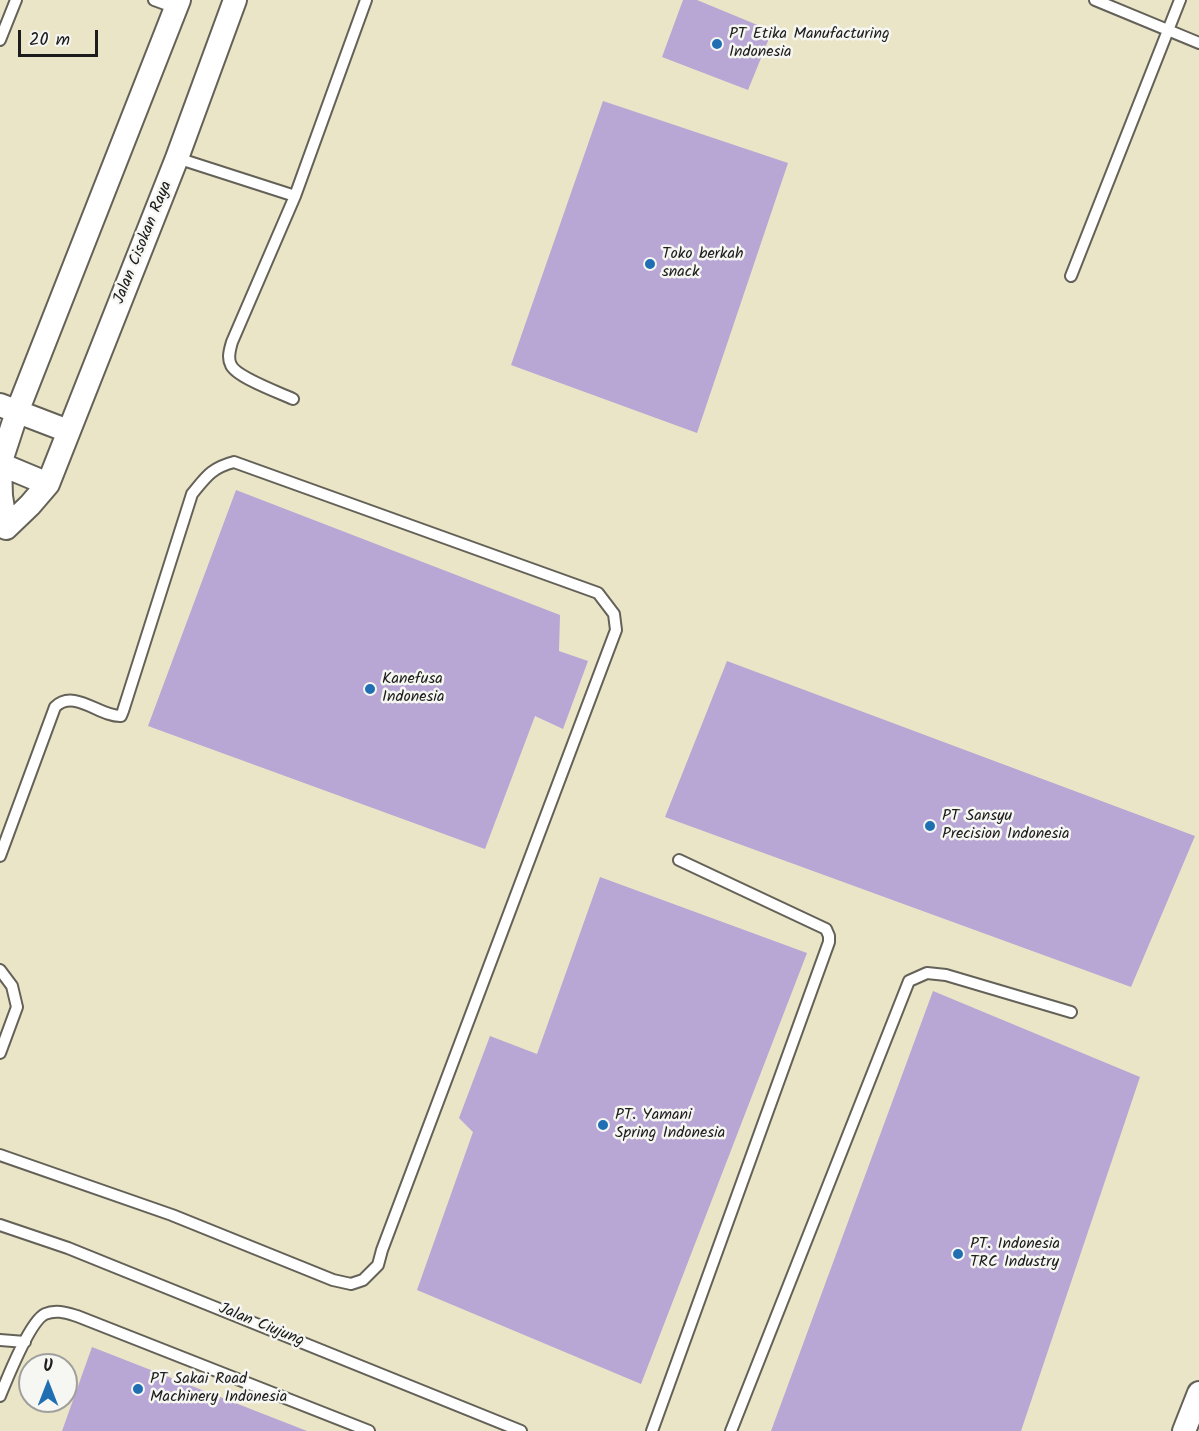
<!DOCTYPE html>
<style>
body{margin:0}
#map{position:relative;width:1199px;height:1431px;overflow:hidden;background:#ebe5c7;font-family:Kalam,sans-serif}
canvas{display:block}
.north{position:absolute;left:18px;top:1353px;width:60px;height:60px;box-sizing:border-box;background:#f6f6f2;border:2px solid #9f9f9c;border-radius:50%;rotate:0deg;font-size:16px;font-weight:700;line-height:24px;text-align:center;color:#1c1c1c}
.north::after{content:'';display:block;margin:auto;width:21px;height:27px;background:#1f6fb2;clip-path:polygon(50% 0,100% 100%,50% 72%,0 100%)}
.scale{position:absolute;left:18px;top:30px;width:80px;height:27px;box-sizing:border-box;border:3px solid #1c1c1c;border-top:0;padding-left:8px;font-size:18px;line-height:21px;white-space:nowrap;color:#1c1c1c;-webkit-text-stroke:4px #f6f6f2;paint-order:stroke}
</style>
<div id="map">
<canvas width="1199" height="1431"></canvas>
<div class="north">U</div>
<div class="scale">20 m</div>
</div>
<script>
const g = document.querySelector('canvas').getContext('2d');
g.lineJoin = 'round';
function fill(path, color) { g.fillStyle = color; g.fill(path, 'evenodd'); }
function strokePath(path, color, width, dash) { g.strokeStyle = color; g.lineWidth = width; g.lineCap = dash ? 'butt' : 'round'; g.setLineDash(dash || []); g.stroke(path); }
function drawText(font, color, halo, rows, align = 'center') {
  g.font = font + ' Kalam,sans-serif'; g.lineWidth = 5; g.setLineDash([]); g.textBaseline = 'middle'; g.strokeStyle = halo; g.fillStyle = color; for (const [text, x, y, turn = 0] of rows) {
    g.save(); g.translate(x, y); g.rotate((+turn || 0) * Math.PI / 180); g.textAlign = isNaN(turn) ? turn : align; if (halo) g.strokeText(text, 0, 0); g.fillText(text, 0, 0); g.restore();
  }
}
fill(new Path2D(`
 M683,0h14l75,31 -24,59 -86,-33z
 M603,101l185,62 -91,270 -186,-68z
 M236,490l324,125 -1,36 29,10 -25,68 -28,-13 -50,133 -337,-123z
 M727,661l468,175 -64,151 -466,-170z
 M600,877l207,76 -166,431 -224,-94 56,-158 -14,-14 31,-82 47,18z
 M933,991l207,86 -119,354h-250z
 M92,1347l215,84h-245z`), '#b8a6d5');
const lane = new Path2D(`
 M154,0l22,8
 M1095,0l104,43
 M0,40l16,-40
 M177,158l118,38
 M1071,276l109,-276
 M293,399c-13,-6 -57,-22 -62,-34 -4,-7 -1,-16 1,-23l63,-146 71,-196
 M0,856l55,-149c19,-19 45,10 66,9l2,-5 69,-217c14,-17 19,-26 42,-32l364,131 16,21 2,16 -234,620 -4,15 -15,15 -12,4 -18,-4 -161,-65 -172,-60
 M0,970l12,16 5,21 -17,46
 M0,1225l68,23 453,183
 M0,1340l25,2
 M0,1396c7,-17 30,-75 45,-82 11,-5 22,-1 32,2l292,115
 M652,1431l177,-489v-6l-3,-7 -147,-69
 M731,1431l178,-450 18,-8 19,2 125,37`);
const street = new Path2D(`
 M0,405l68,26
 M0,464l48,20
 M6,528l24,-23 18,-21 129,-326 58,-158
 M6,528l-5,-32 -1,-32 17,-52 162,-412
 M1184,1431l15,-38`);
strokePath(lane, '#646258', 14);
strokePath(street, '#646258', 26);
strokePath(lane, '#fff', 10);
strokePath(street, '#fff', 22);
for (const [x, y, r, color] of [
 [717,44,6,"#1f6fb2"],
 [650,264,6,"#1f6fb2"],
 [370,689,6,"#1f6fb2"],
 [930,826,6,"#1f6fb2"],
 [603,1125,6,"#1f6fb2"],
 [958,1254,6,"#1f6fb2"],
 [138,1389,6,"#1f6fb2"]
]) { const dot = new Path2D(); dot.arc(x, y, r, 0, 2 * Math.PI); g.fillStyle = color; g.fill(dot); strokePath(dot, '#f6f6f2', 2); }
drawText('16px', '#1c1c1c', '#f6f6f2', [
 ["PT Etika Manufacturing",729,35],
 ["Indonesia",729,53],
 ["Toko berkah",662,255],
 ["snack",662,273],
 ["Kanefusa",382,680],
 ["Indonesia",382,698],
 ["PT Sansyu",942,817],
 ["Precision Indonesia",942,835],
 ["PT. Yamani",615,1116],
 ["Spring Indonesia",615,1134],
 ["PT. Indonesia",970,1245],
 ["TRC Industry",970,1263],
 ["PT Sakai Road",150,1380],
 ["Machinery Indonesia",150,1398]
], 'left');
drawText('16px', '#1c1c1c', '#f6f6f2', [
 ["Jalan Cisokan Raya",144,243,-68],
 ["Jalan Ciujung",261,1326,22]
]);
</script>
